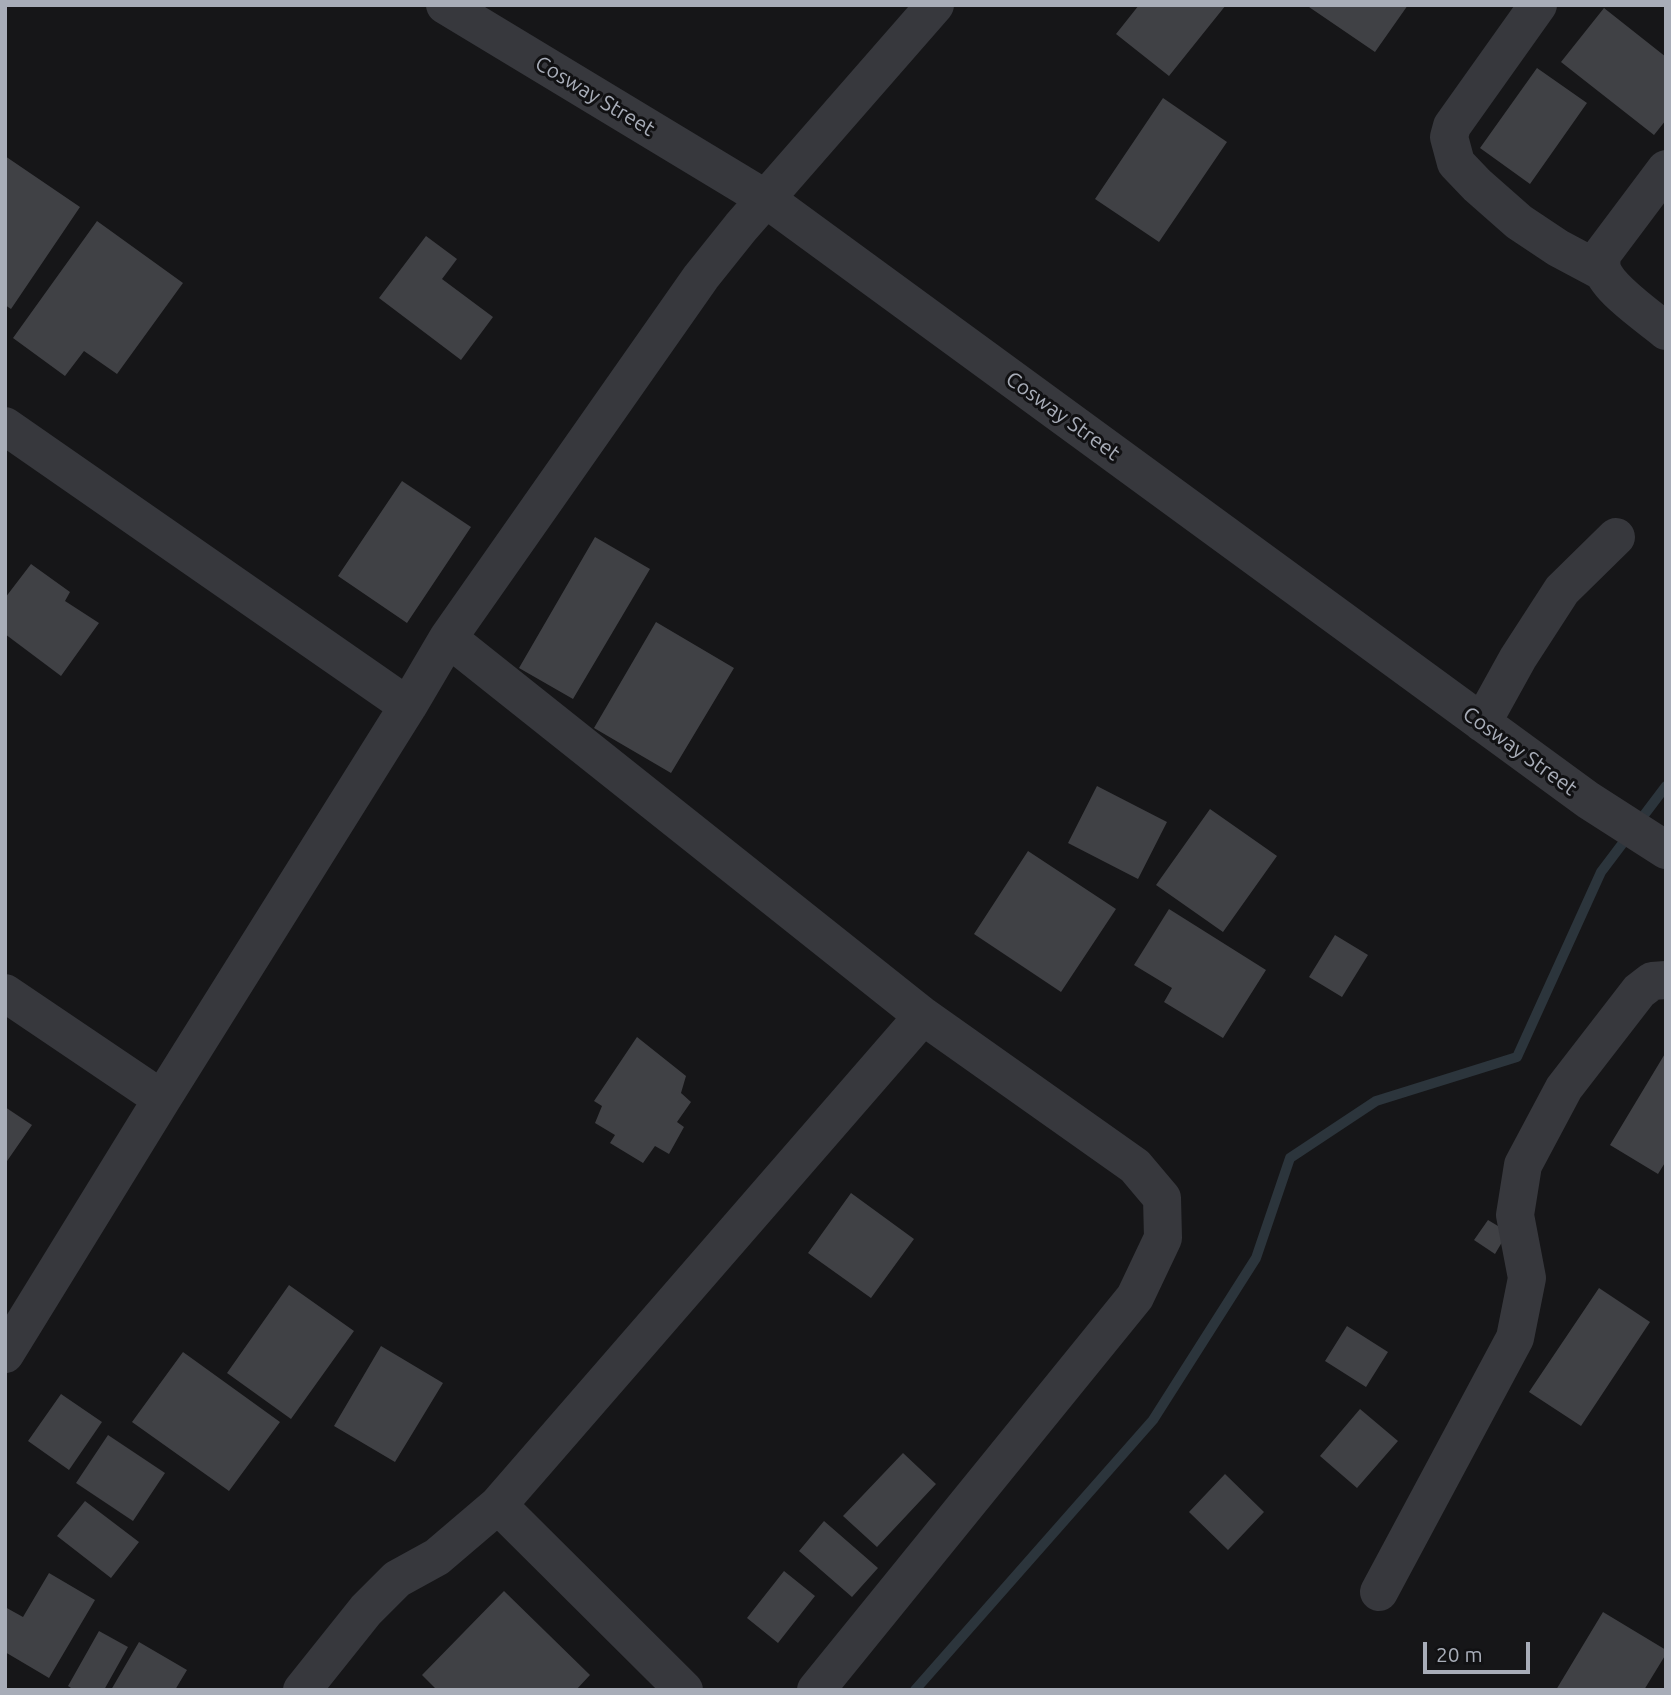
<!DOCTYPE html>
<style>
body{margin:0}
#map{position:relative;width:1671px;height:1695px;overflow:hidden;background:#161618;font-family:Ubuntu,sans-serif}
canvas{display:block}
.frame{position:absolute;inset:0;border:7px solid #a8adb8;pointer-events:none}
.scale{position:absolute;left:1423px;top:1642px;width:107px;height:32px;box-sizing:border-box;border:4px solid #a8adb8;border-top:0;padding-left:9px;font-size:21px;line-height:24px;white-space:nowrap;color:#a8adb8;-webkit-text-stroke:5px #111113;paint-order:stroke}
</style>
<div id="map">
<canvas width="1671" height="1695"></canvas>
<div class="frame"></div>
<div class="scale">20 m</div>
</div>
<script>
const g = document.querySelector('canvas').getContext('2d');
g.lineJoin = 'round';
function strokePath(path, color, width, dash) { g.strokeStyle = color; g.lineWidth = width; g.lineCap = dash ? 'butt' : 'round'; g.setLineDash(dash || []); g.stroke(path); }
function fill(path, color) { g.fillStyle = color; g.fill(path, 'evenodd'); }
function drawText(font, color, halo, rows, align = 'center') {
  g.font = font + ' Ubuntu,sans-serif'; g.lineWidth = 6; g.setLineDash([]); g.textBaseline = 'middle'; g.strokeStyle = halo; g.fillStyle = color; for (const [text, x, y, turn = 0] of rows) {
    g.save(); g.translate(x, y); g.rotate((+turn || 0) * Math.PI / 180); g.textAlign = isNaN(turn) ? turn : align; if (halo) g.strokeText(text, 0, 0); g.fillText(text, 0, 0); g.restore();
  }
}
strokePath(new Path2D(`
 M915,1690l238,-270 103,-162 34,-100 86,-57 141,-44 84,-185 65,-86`), '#2c353c', 10);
fill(new Path2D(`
 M1139,5h87l-57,71 -53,-42z
 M1311,5h97l-33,47 -66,-45z
 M1604,8l62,49v63l-12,15 -93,-73z
 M1537,68l50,35 -57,81 -50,-36z
 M1163,98l64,44 -68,100 -64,-43z
 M5,156l75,51 -69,102 -6,-4z
 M97,221l86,62 -66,91 -33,-23 -19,25 -52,-38z
 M426,236l31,23 -15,20 51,38 -32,43 -82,-62z
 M402,481l69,46 -64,96 -69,-47z
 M595,537l55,32 -77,130 -54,-31z
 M31,564l39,28 -5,9 34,22 -38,53 -56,-42v-36z
 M656,622l78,46 -63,105 -77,-45z
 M1097,786l70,36 -29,57 -70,-36z
 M1210,809l67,47 -54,76 -67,-47z
 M1028,851l88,58 -55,83 -87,-58z
 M1169,909l97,61 -43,68 -59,-36 8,-14 -38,-23z
 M1335,935l33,20 -26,42 -33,-20z
 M637,1037l49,39 -5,17 10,9 -14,20 7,5 -15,27 -14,-8 -12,17 -33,-20 5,-8 -20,-12 7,-17 -8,-5z
 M1666,1052v109l-8,13 -48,-29z
 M5,1107l27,18 -27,39z
 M851,1193l63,46 -43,59 -63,-45z
 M1488,1220l20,12 -13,22 -21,-14z
 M289,1285l65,46 -63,88 -64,-46z
 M1599,1288l51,34 -69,104 -52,-34z
 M1347,1326l41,26 -22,35 -41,-26z
 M381,1346l62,37 -48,79 -61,-36z
 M183,1352l97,70 -51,69 -97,-69z
 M61,1394l41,28 -33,48 -41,-29z
 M1360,1409l38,32 -41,47 -37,-32z
 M108,1435l57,38 -32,48 -57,-38z
 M903,1453l33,31 -59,63 -34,-31z
 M1225,1474l39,38 -36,38 -39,-38z
 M85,1501l54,41 -28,36 -54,-42z
 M824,1521l54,47 -26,29 -53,-46z
 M784,1571l31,25 -37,47 -31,-25z
 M49,1573l46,27 -46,78 -44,-26v-45l18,10z
 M504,1591l86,84 -14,15h-139l-15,-15z
 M1603,1612l63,38v4l-22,36h-88z
 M99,1631l29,16 -24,43h-30l-6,-4z
 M139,1642l48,28 -12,20h-64z`), '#404145');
strokePath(new Path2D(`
 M445,5l321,194 822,601 78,50
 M1538,5l-86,121 -3,11 7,26 21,22 42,37 39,26 45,24
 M1666,169l-63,84c-2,6 -2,11 -1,16 6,20 47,48 64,62
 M5,426l403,280
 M448,638l475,378 212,150 27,32 1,40 -28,59 -319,393
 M1482,723l36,-65 44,-68 54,-53
 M5,993l157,106
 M5,1354l157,-255 246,-393 40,-68 253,-361 40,-50 194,-222
 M498,1505l186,185
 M1379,1592l136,-254 12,-60 -12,-63 8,-50 41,-77 75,-97 13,-10 14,-1
 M302,1690l64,-80 31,-31 40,-22 61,-52 425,-489`), '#37383d', 38);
drawText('21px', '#a8adb8', '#111113', [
 ["Cosway Street",595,96,31],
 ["Cosway Street",1063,416,36],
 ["Cosway Street",1520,751,36]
]);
</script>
